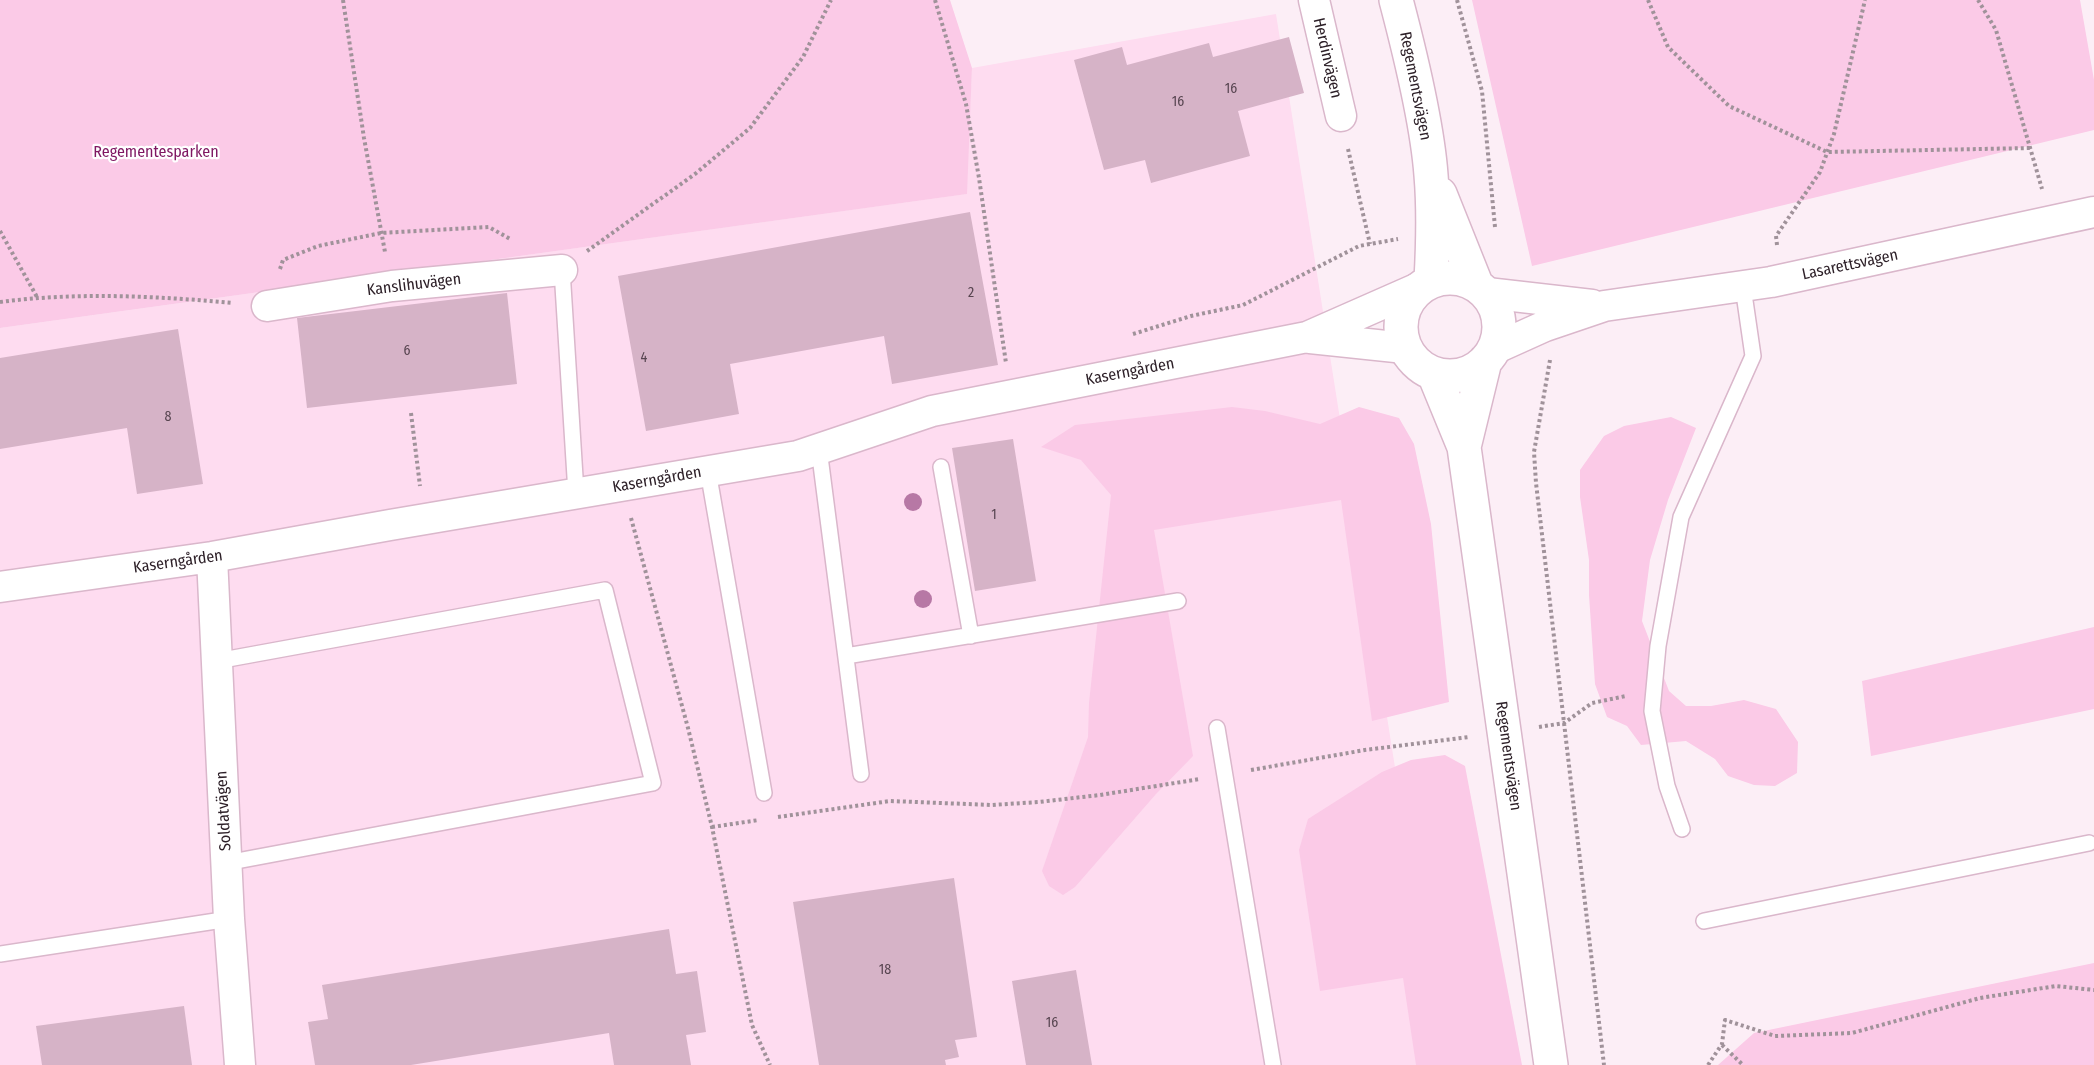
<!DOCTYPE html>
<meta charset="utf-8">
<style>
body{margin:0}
canvas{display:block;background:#fceef6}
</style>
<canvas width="2094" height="1065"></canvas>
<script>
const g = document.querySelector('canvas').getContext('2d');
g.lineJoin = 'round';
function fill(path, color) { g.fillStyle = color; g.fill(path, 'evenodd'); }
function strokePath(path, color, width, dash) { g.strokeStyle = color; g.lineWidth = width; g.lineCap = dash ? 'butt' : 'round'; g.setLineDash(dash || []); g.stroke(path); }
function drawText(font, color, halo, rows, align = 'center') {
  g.font = font + ' "Fira Sans Condensed",sans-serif'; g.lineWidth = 4.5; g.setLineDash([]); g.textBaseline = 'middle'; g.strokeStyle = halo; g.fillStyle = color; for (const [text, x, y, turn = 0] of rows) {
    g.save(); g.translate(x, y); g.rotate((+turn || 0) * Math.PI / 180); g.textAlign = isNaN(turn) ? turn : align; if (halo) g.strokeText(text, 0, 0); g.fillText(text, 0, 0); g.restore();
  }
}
fill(new Path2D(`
 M1276,14l166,1051h-1442v-737l966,-134 6,-126z`), '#fedcf0');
fill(new Path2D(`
 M0,0h950l22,68 -5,126 -967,134z
 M1472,0h608l14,80v50l-562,136z
 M1232,407l33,4 55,13 39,-17 40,11 15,26 17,80 18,178 -77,19 -31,-221 -187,30 39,226 -37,38 -81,93 -12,8 -14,-9 -7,-15 46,-134 1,-34 22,-208 -30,-35 -40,-13 34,-22z
 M1671,417l25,11 -28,72 -18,60 -8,61 27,70 17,15h25l33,-6 32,9 22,33 -1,31 -22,13 -21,-1 -26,-9 -13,-17 -29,-18 -45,4 -14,-19 -20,-9 -12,-33 -6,-89v-35l-9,-63v-27l24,-34 20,-10z
 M2094,627v82l-223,47 -9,-75z
 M1445,755l20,11 57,299h-106l-13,-87 -83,13 -21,-141 9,-31 74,-47 29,-12z
 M2094,963v102h-376l36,-32z`), '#fbcae7');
fill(new Path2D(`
 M1289,37l15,56 -66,18 12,45 -99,27 -6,-23 -41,10 -30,-110 48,-13 5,18 82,-22 4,14z
 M970,212l28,153 -106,19 -8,-48 -154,28 9,50 -93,17 -28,-155z
 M507,293l10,91 -210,24 -10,-90z
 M178,329l25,155 -66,10 -10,-66 -127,21v-91z
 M1013,439l23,142 -61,10 -23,-143z
 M954,878l23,159 -22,3 4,17 -14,3 1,5h-127l-26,-163z
 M669,929l7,45 21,-3 9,61 -20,3 5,30h-77l-5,-32 -198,32h-96l-7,-43 20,-3 -6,-34z
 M1076,970l16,95h-66l-14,-84z
 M184,1006l8,59h-150l-6,-39z`), '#d6b3c7');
const service = new Path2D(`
 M562,270l14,223
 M819,449l42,325
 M941,467l30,169
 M708,471l56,322
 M846,656l332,-55
 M217,661l388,-71 48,193 -427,80
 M1217,728l56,337
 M1682,829l-15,-43 -15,-75 6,-65 23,-129 72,-161 -10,-69
 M1704,921l385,-78
 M0,954l229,-35`);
const minor = new Path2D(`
 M1314,0l27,116
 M1487,293l105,12
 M267,306l125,-20 170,-16
 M1310,338l95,10
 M1494,349l51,-23 59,-20 167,-24 323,-70
 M212,557l17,362 11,146
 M0,587l212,-30 178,-32 408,-69 134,-45 375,-74 109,-48`);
const secondary = new Path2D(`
 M1396,0c14,53 31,121 35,175 3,35 2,70 0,105
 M1440,194l36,90
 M1401 327a49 49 0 1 1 98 0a49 49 0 1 1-98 0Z
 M1434,374l30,73 87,618
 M1464,447l21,-86`);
strokePath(service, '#dab7cb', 18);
strokePath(minor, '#dab7cb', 33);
strokePath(secondary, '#dab7cb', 36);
strokePath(new Path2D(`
 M343,0l21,138 21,114
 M935,0l31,104 13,74 27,185
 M1457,0l25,91 13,136
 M1648,0l20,47 61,59 98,46 204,-4
 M1978,0l18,30 46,159
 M1348,149l22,95
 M0,231l37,66
 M1777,245l-1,-9 44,-64 14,-38 31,-134
 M587,251l108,-77 55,-46 53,-71 28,-57
 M280,269l3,-9 35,-14 63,-13 108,-6 21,12
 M0,302c77,-10 156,-6 233,1
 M1133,334l58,-18 52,-11 116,-59 39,-7
 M1550,360l-16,92 2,31 68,582
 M411,413l9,73
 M631,518l57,210 24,99 40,198 18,40
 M1539,727l25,-4 28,-20 34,-7
 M1251,770l114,-20 104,-13
 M778,817l112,-16 102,4 47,-3 61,-7 100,-16
 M712,827l47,-7
 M1722,1045l21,20
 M1708,1065l14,-21 3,-24 50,16 77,-3 128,-35 76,-12 38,4`), '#a0929a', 4, [3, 3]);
strokePath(service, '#fff', 15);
strokePath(minor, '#fff', 30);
strokePath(secondary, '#fff', 33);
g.fillStyle = '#b778a5';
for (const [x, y] of [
 [913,502],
 [923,599]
]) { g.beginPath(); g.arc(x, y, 9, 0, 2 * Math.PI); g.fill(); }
drawText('14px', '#574550', null, [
 ["16",1231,89],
 ["16",1178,102],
 ["2",971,293],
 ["6",407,351],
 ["4",644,358],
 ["8",168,417],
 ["1",994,515],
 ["18",885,970],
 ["16",1052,1023]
]);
drawText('16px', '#2d2028', '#fff', [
 ["Herdinvägen",1327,58,77],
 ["Regementsvägen",1415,86,79],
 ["Lasarettsvägen",1850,265,-12],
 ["Kanslihuvägen",414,285,-7],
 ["Kaserngården",1130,372,-11],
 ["Kaserngården",657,480,-10],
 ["Kaserngården",178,562,-8],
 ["Regementsvägen",1508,756,82],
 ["Soldatvägen",224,811,-93]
]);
drawText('16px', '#7f1762', '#fff', [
 ["Regementesparken",156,153]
]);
</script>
